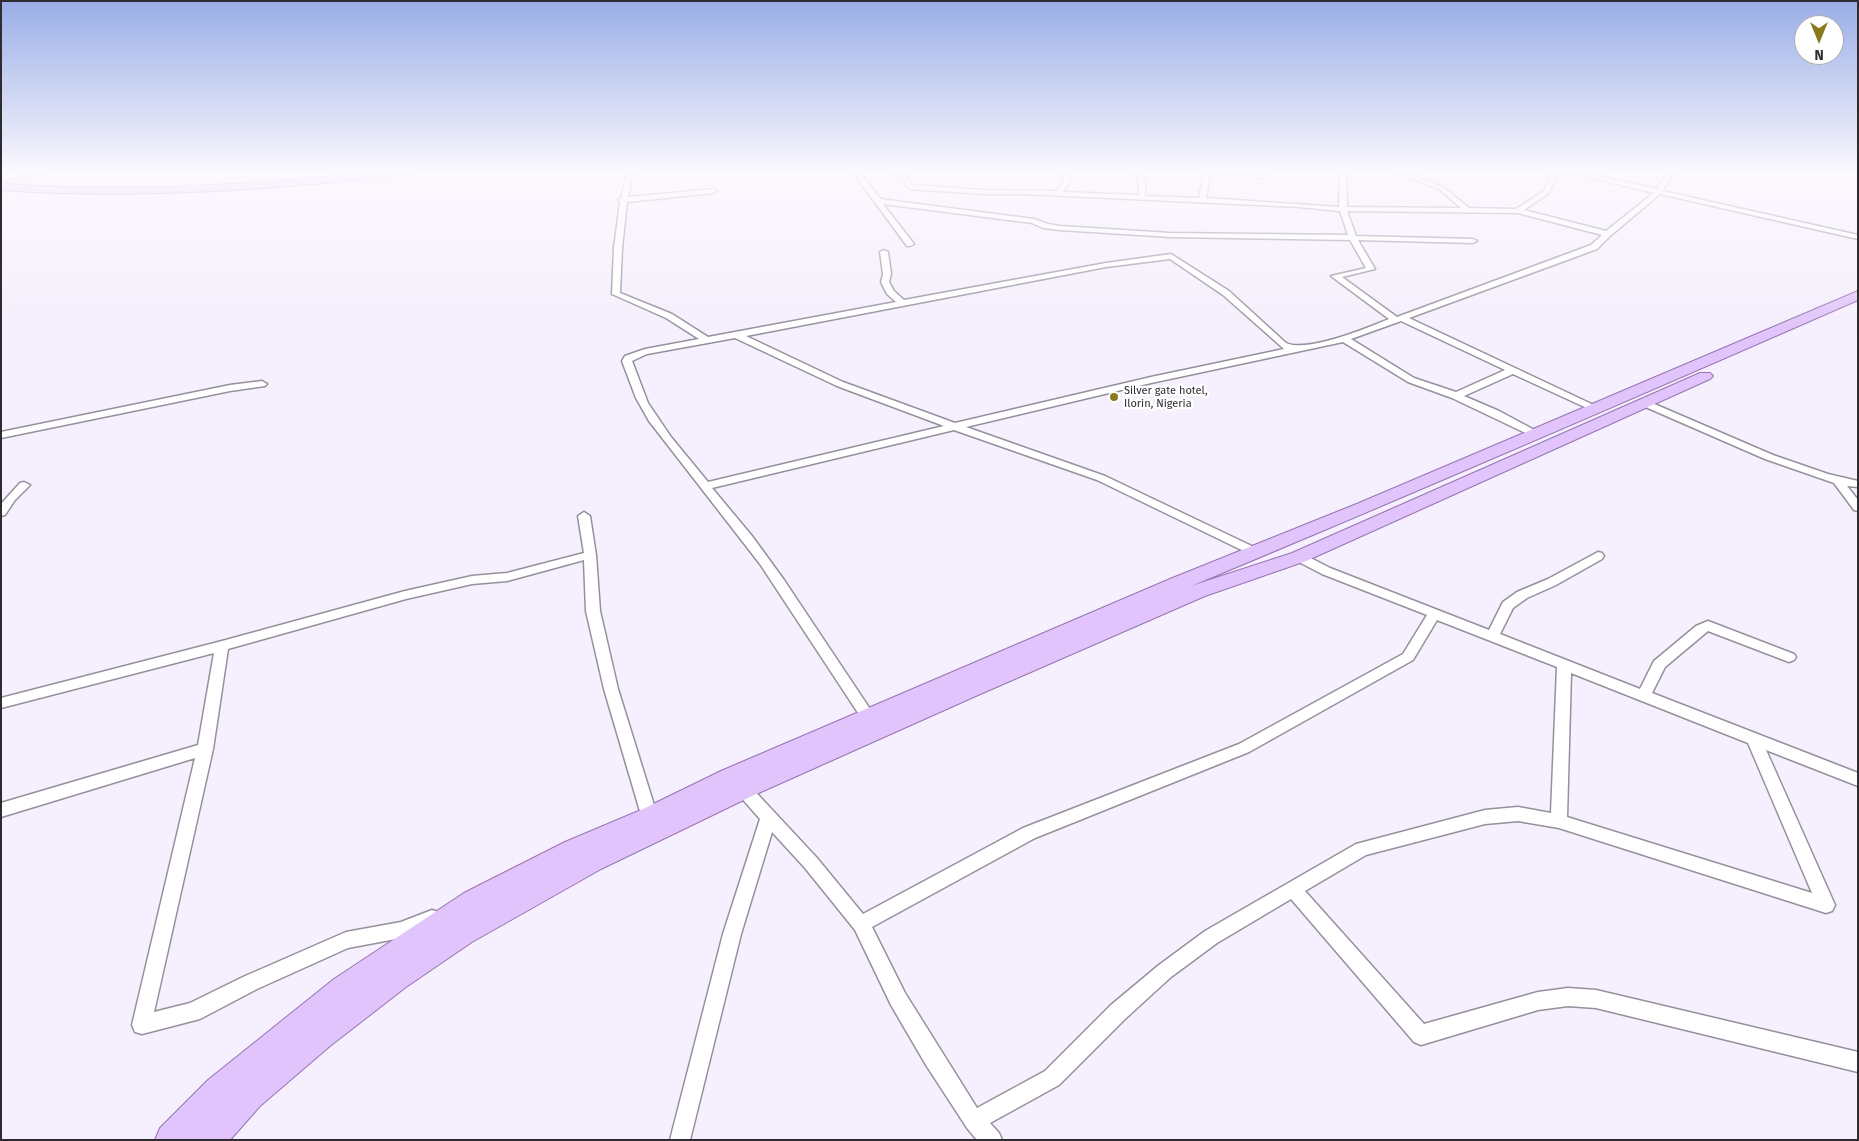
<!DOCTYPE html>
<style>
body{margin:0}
#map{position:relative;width:1859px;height:1141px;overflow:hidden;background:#f6effd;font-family:"Fira Sans",sans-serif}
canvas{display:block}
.frame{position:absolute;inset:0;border:2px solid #2e2c31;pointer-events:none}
.north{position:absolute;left:1794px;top:15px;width:50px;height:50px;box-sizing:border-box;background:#fff;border:1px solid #ababad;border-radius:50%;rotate:180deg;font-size:14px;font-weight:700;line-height:20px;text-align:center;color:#2e2c31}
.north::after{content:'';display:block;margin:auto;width:18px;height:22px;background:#8b791e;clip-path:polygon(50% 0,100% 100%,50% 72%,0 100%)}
</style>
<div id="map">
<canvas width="1859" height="1141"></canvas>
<div class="frame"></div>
<div class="north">N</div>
</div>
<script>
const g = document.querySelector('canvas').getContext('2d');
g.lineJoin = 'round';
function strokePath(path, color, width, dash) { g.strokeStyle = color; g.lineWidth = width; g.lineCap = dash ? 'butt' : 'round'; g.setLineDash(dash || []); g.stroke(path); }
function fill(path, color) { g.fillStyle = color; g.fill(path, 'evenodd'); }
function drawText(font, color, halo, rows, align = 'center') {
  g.font = font + ' "Fira Sans",sans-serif'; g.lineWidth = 4.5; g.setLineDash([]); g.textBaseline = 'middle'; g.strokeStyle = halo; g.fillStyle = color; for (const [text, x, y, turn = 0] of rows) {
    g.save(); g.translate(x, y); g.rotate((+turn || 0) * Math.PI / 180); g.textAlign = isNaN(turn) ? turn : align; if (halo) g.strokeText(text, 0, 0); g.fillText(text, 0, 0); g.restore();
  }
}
const minor = new Path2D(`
 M37,171h11l-38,12 -3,-2z
 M330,171h7l2,4 -5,1z
 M627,171h6l-5,26 86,-8 3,2 -3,2 -87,9 -5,46 -2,45 52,21 36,23 188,-35 -9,-8 -6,-12 2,-8 -3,-22 4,-2 4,2 3,22 -2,8 5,9 10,9 202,-37 65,-9 58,37 57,52c21,10 81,-15 103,-24l-58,-43 35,-8 -16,-28 -180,-3 -110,-7 -17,-2 -11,-5 -149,-19 31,40 -4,2h-3l-55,-75h7l21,28 154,20 14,5 12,2 110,7 178,2 -8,-24 -41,-4 -275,-13h-42l-72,-5 -15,-18h7l10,14 70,5 74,1 7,-8 1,-12h6l-1,12 -6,9 76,3v-12l-4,-12h6l4,12v13l54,2 5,-27 60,4 3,2 -1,1 -56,-3 -4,23 133,9 1,-36h6l1,36 114,1 -22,-19 -50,-18h10l14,4 2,-4h6l-2,7 1,1 23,8 26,21 47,1 28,-18 9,-20h6l-10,22 -25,17 82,21 48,-38 -92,-22h13l82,18 11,-18h6l-11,20 195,44v4l-198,-45 -50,42 -13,13 -188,69 191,90 -5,3 -4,-1 -78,-36 -49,22 35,15 41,22 1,2 -5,3 -84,-40 -44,-16 -65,-40 -192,41 -185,44 139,49 153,73 2,3 -2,3 -4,1 -157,-76 -143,-50 -242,58 40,48 32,44 92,138 -2,4 -5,2 -5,-2 -104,-158 -111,-143 -13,-23 -14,-37 3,-5 20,-7 54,-10 -33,-21 -54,-24 2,-46 6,-46 -2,-2 3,-2zM1347,211l171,2 84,22 -11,10 -194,72 -55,-40 33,-8 -17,-29 115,3 4,-2 -4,-2 -117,-3zM1170,259l53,36 61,54 -133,28 -196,46 -112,-41 -97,-46 360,-69zM1401,321l104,49 -49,22 -42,-14 -63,-39zM735,338l102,48 107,40 -236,56 -37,-45 -23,-34 -16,-42 15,-7z
 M262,381l5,3 -2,2 -35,5 -229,47v-6l229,-47z
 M1645,400l128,55 55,19 30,7v6l-11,-1 11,14v11l-4,-1 -20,-27 -69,-24 -124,-54v-4z
 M24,482l6,3 -15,15 -10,15 -4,1v-12l19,-21z
 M584,512l6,4 6,39 4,56 18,78 40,129 -2,5 -6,2 -6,-2 -2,-5 -38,-129 -18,-78 -2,-51 -77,21 -35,3 -66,15 -178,50 -15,100 -59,263 36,-9 53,-26 103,-45 55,-10 31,-12 6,2 3,6 -3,6 -37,14 -53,10 -91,41 -57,30 -58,15 -7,-2 -3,-7 63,-267 -194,59v-14l197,-58 16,-92 -213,55v-10l221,-57 183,-50 67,-15 35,-3 77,-20 -6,-37z
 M1598,552l4,1 2,3 -2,3 -46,26 -29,13 -14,10 -13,26 140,55 14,-28 42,-35 12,-5 86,33 2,3 -2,3 -5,2 -81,-31 -43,36 -13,26 206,80v13l-92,-36 69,155 -3,6 -6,2 -267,-85 -41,-7 -33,3 -119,31 -61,36 119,133 114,-32 30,-4 28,2 262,62v20l-262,-64 -28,-2 -30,4 -117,35 -7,-3 -123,-143 -74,44 -46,34 -46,42 -66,66 -69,38 9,10 3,7h-25l-10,-12 -41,-63 -35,-60 -36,-75 -50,-62 -33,-36 -31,102 -51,206h-20l53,-206 37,-115 -23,-26 -2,-4 2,-4 6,-2 6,2 68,73 46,56 160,-86 216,-84 164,-90 24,-39 -105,-41 -27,-14 -2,-3 2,-3h8l27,14 159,62 14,-28 14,-10 31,-13zM1437,620l120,47 -6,146 -33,-6 -33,3 -129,34 -151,87 -46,34 -48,40 -66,66 -68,37 -72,-115 -33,-66 163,-89 214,-86 164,-92zM1571,673l177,70 64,150 -245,-76z`);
const primary = new Path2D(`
 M383,171h36l-5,3c-138,15 -274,26 -413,16v-6c128,9 254,1 382,-13z
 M1858,291v9c-224,98 -448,195 -674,289l-18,8 25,-11 101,-33 408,-180h10l3,3 -3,3 -404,182 -101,35 -227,99 -226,101 -151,73 -129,73 -66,45 -76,59 -70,60 -30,34h-75l5,-12 48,-48 126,-101 130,-86 101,-51 76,-32 80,-39 449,-192 189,-76z`);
strokePath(minor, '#96909d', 3);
strokePath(primary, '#9575b2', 2);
fill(minor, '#fff');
fill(primary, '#e0c4fb');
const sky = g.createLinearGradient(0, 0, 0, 331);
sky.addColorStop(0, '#99ade6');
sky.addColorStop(0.52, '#fbf8fe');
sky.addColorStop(1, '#fbf8fe00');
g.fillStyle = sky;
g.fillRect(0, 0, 1859, 331);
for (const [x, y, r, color] of [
 [1114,397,5,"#8b791e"]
]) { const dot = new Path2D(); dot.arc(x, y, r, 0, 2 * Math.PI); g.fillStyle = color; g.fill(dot); strokePath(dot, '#fff', 2); }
drawText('11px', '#2e2c31', '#fff', [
 ["Silver gate hotel,",1124,391],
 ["Ilorin, Nigeria",1124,404]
], 'left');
</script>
